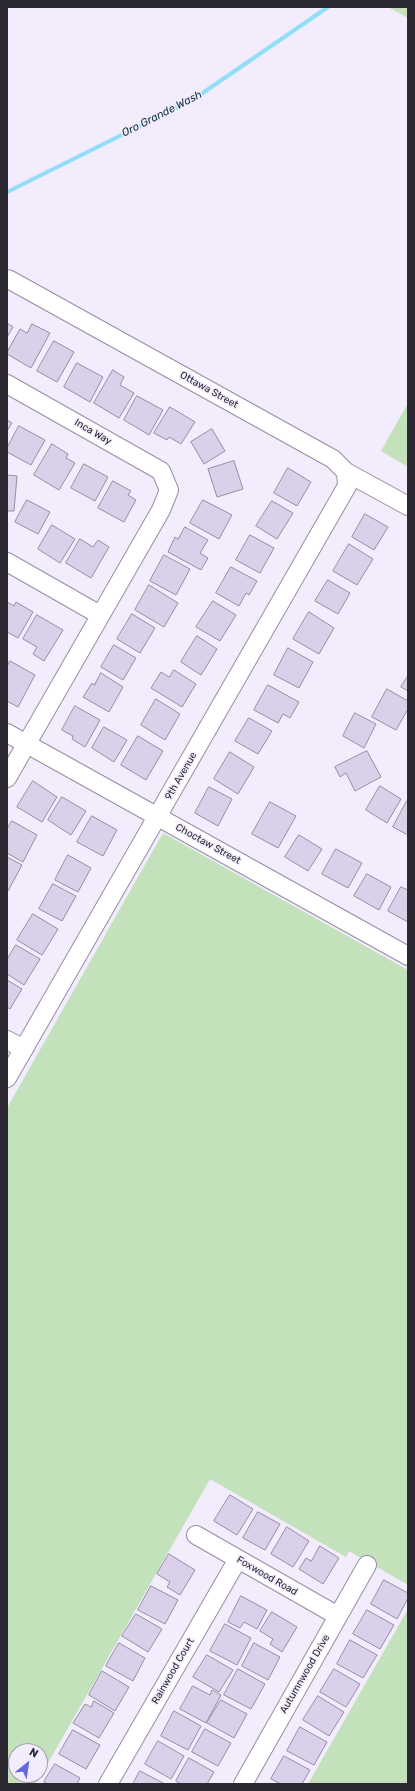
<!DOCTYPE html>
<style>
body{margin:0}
#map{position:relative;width:415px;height:1791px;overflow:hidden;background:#f2ecfc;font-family:Rubik,sans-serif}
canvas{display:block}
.frame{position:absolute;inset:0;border:8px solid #2d2933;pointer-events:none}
.north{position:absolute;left:8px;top:1743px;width:40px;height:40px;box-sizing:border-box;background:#f2ecfc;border:1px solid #a39eac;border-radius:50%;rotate:30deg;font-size:11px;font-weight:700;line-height:16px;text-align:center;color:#2d2933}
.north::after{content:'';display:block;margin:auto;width:14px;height:18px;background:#6668e1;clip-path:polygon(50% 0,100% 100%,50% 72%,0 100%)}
</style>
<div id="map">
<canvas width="415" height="1791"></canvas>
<div class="frame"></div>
<div class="north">N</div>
</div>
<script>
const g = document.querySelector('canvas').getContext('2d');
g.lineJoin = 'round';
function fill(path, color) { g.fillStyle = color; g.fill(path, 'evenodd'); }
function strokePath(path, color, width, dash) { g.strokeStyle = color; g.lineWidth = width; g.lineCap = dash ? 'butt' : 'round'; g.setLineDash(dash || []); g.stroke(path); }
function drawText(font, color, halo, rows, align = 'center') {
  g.font = font + ' Rubik,sans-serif'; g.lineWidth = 3; g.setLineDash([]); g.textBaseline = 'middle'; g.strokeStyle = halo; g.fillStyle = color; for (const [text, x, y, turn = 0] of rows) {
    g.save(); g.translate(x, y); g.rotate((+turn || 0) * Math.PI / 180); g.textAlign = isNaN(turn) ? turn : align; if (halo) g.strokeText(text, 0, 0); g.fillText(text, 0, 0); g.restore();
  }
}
fill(new Path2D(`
 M388,7h20v11z
 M408,403v64l-27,-16z
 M163,833l245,137v615l-59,-34 -3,6 -136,-78 -174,305h-29v-676zM16,1751h24v24h-24z
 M408,1609v175h-100z`), '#c3e1bb');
strokePath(new Path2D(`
 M7,192l187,-93 134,-92`), '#90def7', 4);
const building = new Path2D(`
 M7,323l6,4 -6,10z
 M32,324l18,9 -19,35 -24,-14v-2l13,-23 7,4z
 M54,341l20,11 -17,30 -20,-11z
 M77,363l26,14 -13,25 -26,-15z
 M113,370l11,7 -4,8 14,8 -15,25 -25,-15z
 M137,396l26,14 -14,25 -25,-15z
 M170,407l25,15 -14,22 -12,-7 -2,3 -13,-7z
 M7,420l5,3 -5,8z
 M19,426l26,14 -14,25 -24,-13v-4z
 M212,429l13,22 -21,13 -13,-22z
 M52,444l16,10 -2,4 9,5 -16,27 -25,-15z
 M234,461l9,28 -26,8 -9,-28z
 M84,464l24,13 -13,24 -24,-13z
 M288,468l23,14 -14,24 -23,-13z
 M7,475l10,1 -3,35h-7z
 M113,481l18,10 -3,4 8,5 -12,22 -26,-14z
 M27,500l23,12 -12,22 -23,-12z
 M203,500l29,15 -13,24 -29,-16z
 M272,501l21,12 -16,26 -21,-13z
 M365,514l23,13 -14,23 -22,-13z
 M52,525l23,14 -15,24 -22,-14z
 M185,527l23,13 -8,13 8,5 -7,12 -33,-18 7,-15 3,2z
 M250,535l24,13 -14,25 -24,-13z
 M80,539l13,8 5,-7 11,7 -18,31 -25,-15z
 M349,544l24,15 -16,26 -24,-14z
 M164,555l26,14 -14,26 -26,-14z
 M231,567l26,14 -8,14 -3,-2 -7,13 -23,-13z
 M328,580l22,13 -12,21 -23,-13z
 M149,585l29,18 -14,24 -29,-17z
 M213,601l23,14 -16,26 -24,-14z
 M7,602l7,4 2,-4 17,10 -15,26 -11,-6z
 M309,612l25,16 -15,26 -26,-15z
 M132,614l23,14 -15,25 -23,-14z
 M37,615l26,15 -19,31 -11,-7 4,-7 -14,-8z
 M197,636l20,13 -16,26 -20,-13z
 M114,645l22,13 -13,22 -22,-13z
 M288,648l25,14 -14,26 -25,-13z
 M10,661l25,14 -17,32 -11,-6v-34z
 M174,670l22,14 -14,23 -31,-19 10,-16 8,5z
 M101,673l22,14 -14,25 -26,-15 9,-14 2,2z
 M408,676v15l-7,-4z
 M268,685l31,17 -9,16 -7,-4 -5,9 -24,-13z
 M387,689l21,12v8l-12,21 -24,-13z
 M156,699l24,15 -15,26 -24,-15z
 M75,706l25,14 -15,27 -13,-8 1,-3 -11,-6z
 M355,713l21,11 -12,24 -21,-12z
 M249,718l23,13 -14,23 -23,-13z
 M104,727l23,13 -13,22 -22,-14z
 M138,736l25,15 -17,29 -25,-15z
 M367,751l14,26 -26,14 -9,-18 -6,4 -5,-10z
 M230,752l24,15 -16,27 -24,-15z
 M33,781l24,16 -15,25 -25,-15z
 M380,786l21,13 -14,24 -21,-13z
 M209,787l23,12 -14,27 -23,-13z
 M62,797l24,14 -15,24 -23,-15z
 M407,801l1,1v33l-15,-8z
 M270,802l26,14 -18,32 -26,-14z
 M92,816l25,14 -14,26 -26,-14z
 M12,821l25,14 -14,27 -16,-9v-24z
 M299,835l23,14 -14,22 -23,-14z
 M336,849l26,14 -14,25 -26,-14z
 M68,855l23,13 -13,24 -23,-12z
 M7,857l15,8 -14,26h-1z
 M367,874l24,13 -12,23 -25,-14z
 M53,884l23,12 -14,25 -23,-12z
 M401,887l7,3v32l-20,-11z
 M33,914l25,15 -16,26 -25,-15z
 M16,945l24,14 -16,26 -17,-11v-14z
 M7,980l15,9 -12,20 -3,-2z
 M230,1495l23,14 -16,26 -23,-14z
 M258,1512l22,12 -15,26 -22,-12z
 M287,1527l22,14 -16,26 -22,-13z
 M320,1546l19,12 -16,26 -24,-15 7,-11 5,3z
 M169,1554l26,16 -15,25 -13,-8 3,-5 -13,-8z
 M384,1580l24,13v5l-11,21 -26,-15z
 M151,1586l27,14 -13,24 -27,-14z
 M241,1596l26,14 -10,19 -13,-7 -4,6 -12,-6z
 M367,1610l27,15 -14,24 -27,-15z
 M272,1612l25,15 -15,25 -12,-8 3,-5 -13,-8z
 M136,1614l26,15 -14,23 -26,-16z
 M225,1624l26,14 -14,27 -27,-14z
 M350,1640l27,15 -14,23 -26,-14z
 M119,1643l26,15 -12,23 -27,-15z
 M254,1643l26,14 -12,23 -26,-14z
 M207,1655l26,15 -14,22 -26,-15z
 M238,1669l27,15 -14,25 -27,-14z
 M334,1669l26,15 -14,23 -26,-15z
 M102,1671l27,16 -14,24 -26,-16z
 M193,1686l17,9 2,-5 9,5 -15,28 -26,-14z
 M318,1696l26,16 -15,24 -26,-16z
 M221,1700l26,14 -13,24 -27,-15z
 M94,1701l20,12 -15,25 -26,-15 12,-19 6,3z
 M174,1711l27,15 -13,24 -27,-14z
 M300,1727l27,15 -13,23 -27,-14z
 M205,1729l26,14 -13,23 -26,-14z
 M73,1730l27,15 -14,24 -27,-15z
 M158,1741l26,15 -13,23 -26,-15z
 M284,1756l26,14 -8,14h-21l-10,-5z
 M189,1758l25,14 -7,12h-26l-5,-3z
 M55,1764l25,14 -3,6h-29l-4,-2z
 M140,1771l25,13h-32z`);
fill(building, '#dbd0ea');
strokePath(building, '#968ca4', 1);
const minor = new Path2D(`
 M7,279l3,1 323,179 13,13 62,34
 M7,384l154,87 8,19 -8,20 -154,268
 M7,562l93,53
 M7,733l401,223
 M7,1040l17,9
 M7,1078l340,-592 -1,-14
 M196,1535l142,81
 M108,1784l130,-225
 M243,1784l124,-219`);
strokePath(minor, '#978da5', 20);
strokePath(minor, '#fff', 18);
drawText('10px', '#2d2933', '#f2ecfc', [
 ["Ottawa Street",209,390,29],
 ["Inca Way",93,432,30],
 ["9th Avenue",181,776,-60],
 ["Choctaw Street",208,844,29],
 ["Foxwood Road",267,1576,30],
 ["Rainwood Court",173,1671,-60],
 ["Autumnwood Drive",305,1674,-60]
]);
drawText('italic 11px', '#0d333e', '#f2ecfc', [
 ["Oro Grande Wash",162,114,-27]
]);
</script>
